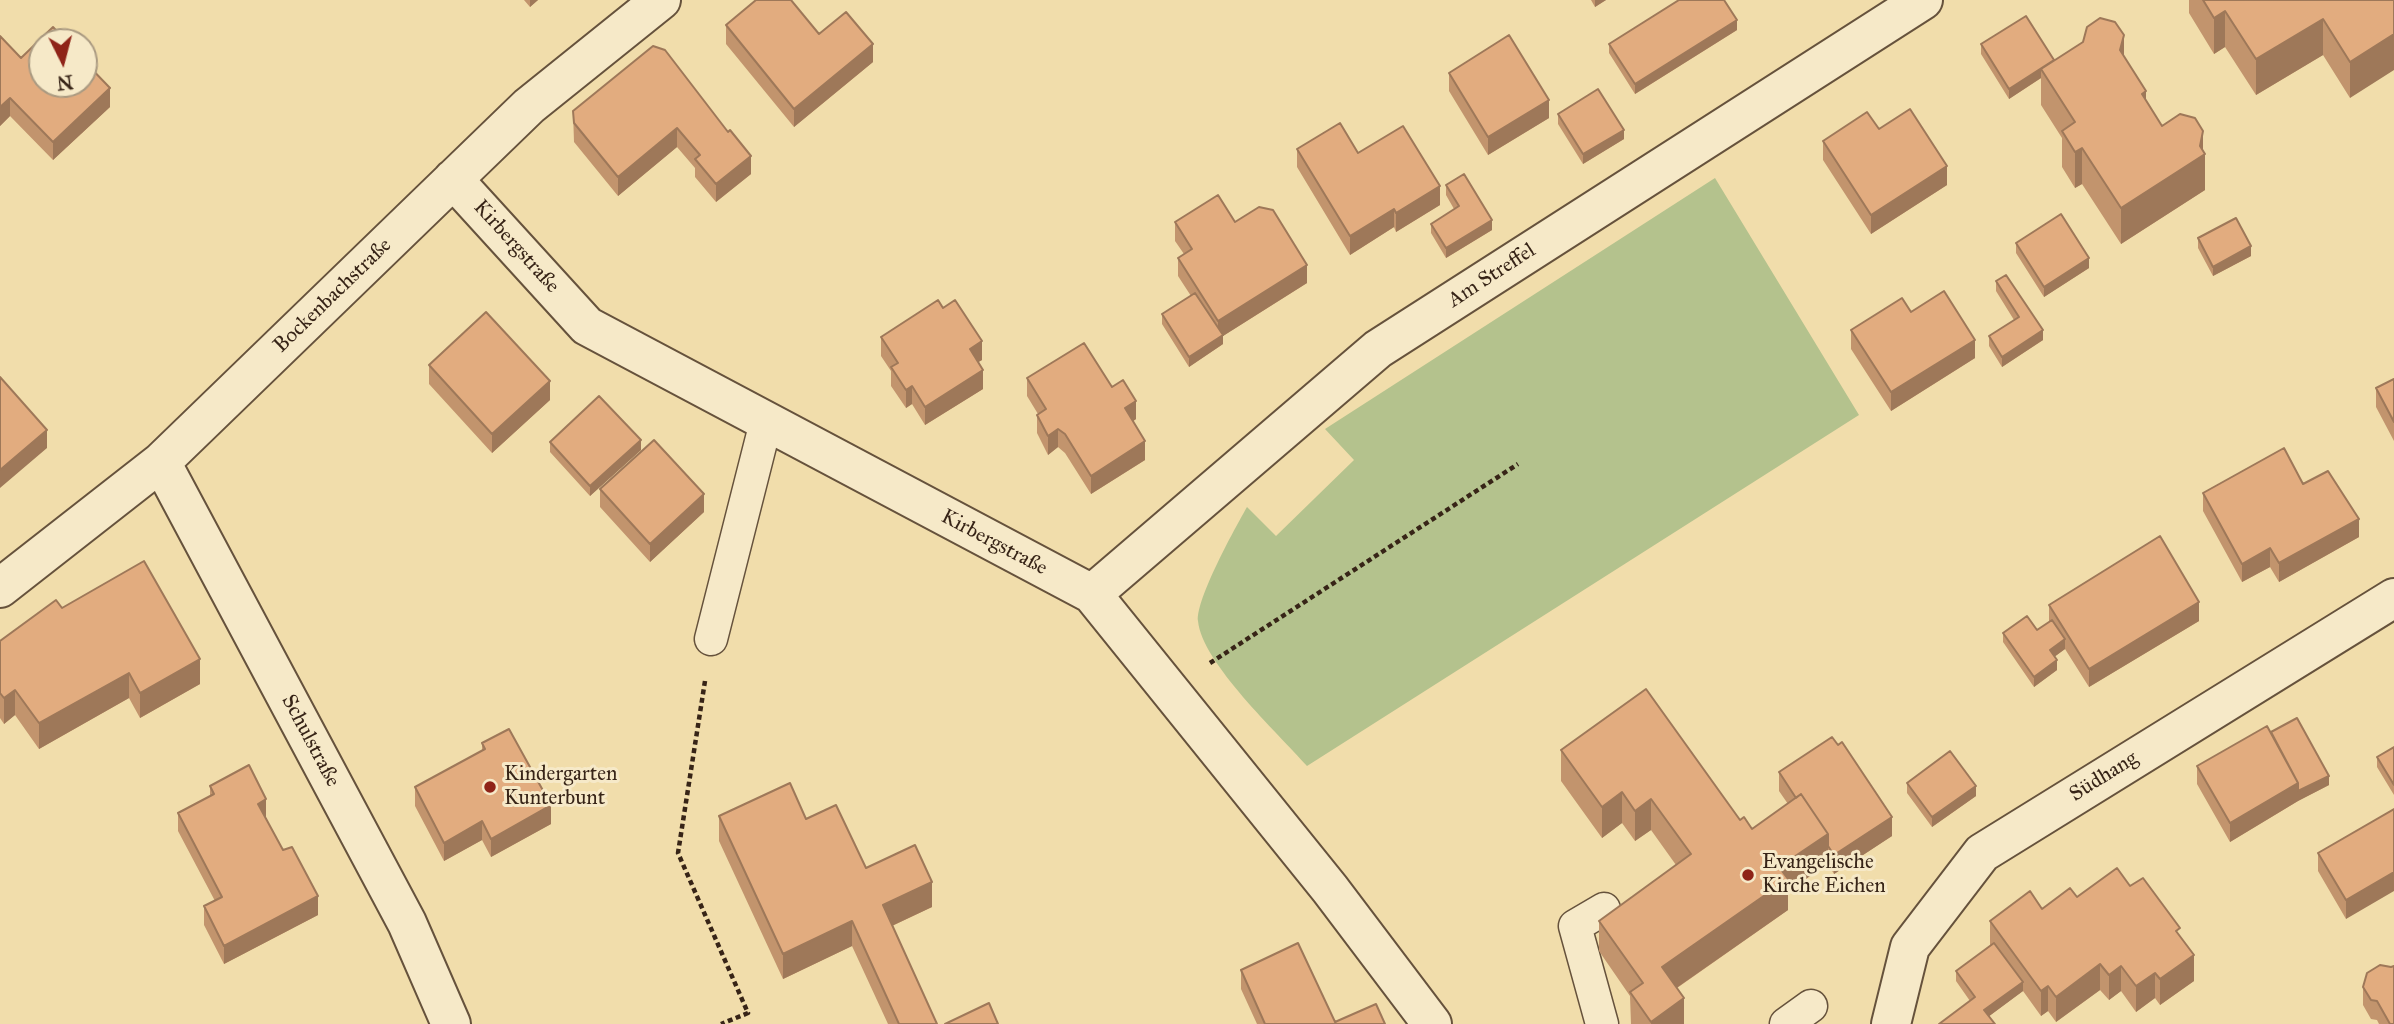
<!DOCTYPE html>
<meta charset="utf-8">
<style>
body{margin:0}
#map{position:relative;width:2394px;height:1024px;overflow:hidden;background:#f1ddab;font-family:"IM FELL Great Primer",serif}
canvas{display:block}
.north{position:absolute;left:28px;top:28px;width:70px;height:70px;box-sizing:border-box;background:#f6e9c8;border:2px solid #aa9a81;border-radius:50%;rotate:174deg;font-size:19px;font-weight:700;line-height:28px;text-align:center;color:#372417}
.north::after{content:'';display:block;margin:auto;width:24px;height:32px;background:#8f2418;clip-path:polygon(50% 0,100% 100%,50% 72%,0 100%)}
</style>
<div id="map">
<canvas width="2394" height="1024"></canvas>
<div class="north">N</div>
</div>
<script>
const g = document.querySelector('canvas').getContext('2d');
g.lineJoin = 'round';
function fill(path, color) { g.fillStyle = color; g.fill(path, 'evenodd'); }
function strokePath(path, color, width, dash) { g.strokeStyle = color; g.lineWidth = width; g.lineCap = dash ? 'butt' : 'round'; g.setLineDash(dash || []); g.stroke(path); }
function drawText(font, color, halo, rows, align = 'center') {
  g.font = font + ' "IM FELL Great Primer",serif'; g.lineWidth = 6; g.setLineDash([]); g.textBaseline = 'middle'; g.strokeStyle = halo; g.fillStyle = color; for (const [text, x, y, turn = 0] of rows) {
    g.save(); g.translate(x, y); g.rotate((+turn || 0) * Math.PI / 180); g.textAlign = isNaN(turn) ? turn : align; if (halo) g.strokeText(text, 0, 0); g.fillText(text, 0, 0); g.restore();
  }
}
fill(new Path2D(`
 M1715,178l144,237 -552,351c-29,-33 -105,-103 -109,-145 -2,-22 37,-93 49,-114l29,29 78,-76 -29,-31z`), '#b4c28d');
const service = new Path2D(`
 M711,639l55,-217
 M1602,1024l-27,-98 29,-17
 M1786,1024l25,-18`);
const minor = new Path2D(`
 M453,179l134,147 505,268 238,295 102,135
 M161,462l246,461 44,101
 M0,588l161,-126 368,-356 132,-106
 M1092,594l286,-245 545,-349
 M1891,1024l19,-77 72,-94 412,-255`);
strokePath(service, '#66523c', 35);
strokePath(minor, '#66523c', 42);
strokePath(new Path2D(`
 M1210,663l308,-199
 M705,681l-27,172 70,160 -27,11`), '#372417', 4.5, [5, 3.5]);
strokePath(service, '#f6e9c8', 32);
strokePath(minor, '#f6e9c8', 38);
fill(new Path2D(`
 M524,0h14l-8,7z
 M1591,0h15l-11,7z
 M2189,0h205l-44,98 -27,-43 -67,40 -31,-48 -11,7 -25,-41z
 M726,25l93,9 54,28 -79,65 -68,-83z
 M1737,30l-102,64 -26,-41v-9z
 M0,36l21,22 89,49 -57,53 -43,-44 -10,10z
 M1981,44l73,17 70,-5 22,45 16,25 41,25 2,39 -84,54 -39,-60 -7,4 -13,-21v-29l-21,-33v-27l-32,21 -28,-45z
 M653,46l98,128 -35,28 -21,-25v-9l-18,-21 -59,49 -44,-54 -1,-31z
 M1449,73l100,45 -61,37 -39,-64z
 M1558,114l66,25 -41,25 -25,-40z
 M1879,129l68,56 -76,49 -48,-74v-19z
 M1297,149l61,4 82,52 -44,27 -2,-5 -44,28 -53,-88z
 M1446,185l46,45 -46,28 -15,-25v-9l23,-15 -8,-14z
 M1175,222h60l72,61 -84,53v8l-34,23 -27,-43v-10l29,-18 -13,-20v-18l6,-4 -9,-13z
 M2198,238l53,18 -38,20 -15,-28z
 M2016,243l73,25 -45,29 -28,-44z
 M1996,281l47,59 -41,27 -13,-21v-10l25,-16 -18,-29z
 M1911,312l64,46 -84,53 -40,-62v-19z
 M881,337l101,23 -4,2 5,27 -58,36 -13,-21 -6,4 -15,-22v-15l-10,-15z
 M429,365l121,35 -58,53 -63,-69z
 M1027,378l85,9 24,32 -3,2 12,39 -54,34 -26,-41 -7,-6 -10,8 -11,-22v-18l1,-1 -11,-18z
 M2394,379v62l-18,-34v-19z
 M550,442l91,8 -51,46 -40,-44z
 M2303,484l56,53 -80,45 -9,-15 -28,15 -39,-71v-18z
 M600,489l104,23 -54,50 -50,-55z
 M2049,605l150,16 -110,66 -24,-38 -11,8 3,13 -23,17 -31,-45v-9l34,-3 12,-8z
 M62,608l138,76 -60,34 -11,-20 -90,51 -24,-34 -11,9 -4,-6v-77z
 M2271,732l58,53 -31,16 -68,41 -33,-58v-18z
 M482,743l69,81 -60,33 -9,-17 -38,21 -29,-55v-19l67,-36z
 M2394,747v48l-17,-28v-10z
 M1561,750l179,70 12,9 36,-25 -9,-13v-19l113,64 -58,38 -6,-10 -40,27v19l-111,78 7,36h-53l-1,-28 -31,-45v-30l77,-56 -25,-35 -16,11 -13,-18 -20,15 -41,-57z
 M1907,783l69,13 -44,31 -25,-34z
 M210,786l56,32 52,97 -94,49 -20,-39v-19l11,-5 -37,-70v-18l32,-17z
 M2394,809l-48,110 -28,-48v-18z
 M719,816l87,3 60,49 66,39 -40,19 45,98h-49l-36,-78 -69,33 -64,-138z
 M2130,886l50,51 14,44 -34,24 -5,-7 -19,14 -15,-21 -12,9 -9,-10 -44,32 -8,-11 -7,5 -18,-25 -34,25 -19,-15 -14,-20v-10l34,-25v-25l52,-12 35,-12z
 M2391,967l3,57h-15l-2,-4 -6,-1 -8,-14v-18z
 M1241,970l94,52 50,2h-128l-16,-35z`), '#c2946d');
fill(new Path2D(`
 M530,0h8l-8,7z
 M1595,0h11l-11,7z
 M2225,11v36l-11,7v-36z
 M2323,19v36l-67,40v-36z
 M1737,20v10l-102,64v-10z
 M2394,34v36l-44,28v-36z
 M2124,35v36l-4,-21z
 M873,44v18l-79,65v-18z
 M2054,60l-13,9v9l-32,21v-10z
 M110,88v19l-57,53v-18z
 M2146,91v36l-4,-33z
 M10,98v18l-10,10v-19z
 M1549,100v18l-61,37v-18z
 M677,128v19l-59,49v-19z
 M1624,130v9l-41,25v-10z
 M2203,131v24l2,-1v36l-84,54v-36l79,-62z
 M2082,148v36l-7,4v-36z
 M751,156v18l-35,28v-18z
 M1947,166v19l-76,49v-19z
 M1440,186v19l-44,27v-19z
 M1394,209v18l-44,28v-19z
 M1492,220v10l-46,28v-10z
 M2251,246v10l-38,20v-9z
 M2089,258v10l-45,29v-10z
 M1307,265v18l-84,53v8l-34,23v-10l29,-19v-17z
 M2043,330v10l-41,27v-10z
 M1975,340v18l-84,53v-19z
 M982,341v19l-12,7v-18z
 M983,370v19l-58,36v-18z
 M550,381v19l-58,53v-19z
 M912,386v18l-6,4v-18z
 M1136,401v18l-11,8v-19z
 M1058,429v18l-10,8v-19z
 M47,430v18l-47,40v-18z
 M641,440v10l-51,46v-10z
 M1145,441v19l-54,34v-18z
 M704,494v18l-54,50v-18z
 M2359,519v18l-80,45v-19z
 M2270,548v19l-28,15v-18z
 M2199,602v19l-110,66v-18z
 M2065,639v10l-15,11v-10z
 M200,659v25l-60,34v-25z
 M2057,660v10l-23,17v-10z
 M129,673v25l-90,51v-26z
 M15,690v25l-11,9v-26z
 M2329,776v9l-31,16 -68,41v-19l68,-40z
 M1976,786v10l-44,31v-10z
 M1622,792v31l-20,15v-31z
 M266,799v19l-8,-14z
 M1651,799v31l-16,11v-30z
 M551,805v19l-60,33v-18z
 M1892,817v19l-58,38v-19z
 M482,821v19l-38,21v-18z
 M1828,834v30l-40,27v19l-126,88v-31l117,-100z
 M2394,872v19l-48,28v-19z
 M932,882v25l-49,23v-25z
 M318,896v19l-94,49v-18z
 M852,921v25l-69,33v-25z
 M2194,955v26l-34,24v-26z
 M2100,964v26l-44,32v-25z
 M2121,966v25l-12,9v-25z
 M2155,973v25l-19,14v-26z
 M2023,982v9l-39,29v-10z
 M2048,986v25l-7,5v-25z
 M1684,998v26h-33v-2z`), '#9e7859');
const building = new Path2D(`
 M756,0h35l28,34 27,-22 27,32 -79,65 -68,-84z
 M1679,0h45l13,20 -102,64 -26,-40z
 M2203,0h191v34l-44,28 -27,-43 -67,40 -31,-48 -11,7z
 M2026,16l28,44 -45,29 -28,-45z
 M2100,18l15,4 9,13 -4,15 26,41 -4,3 20,32 18,-12 15,4 8,13 -3,15 5,8 -84,54 -39,-60 -7,4 -13,-21 13,-9 -34,-53 42,-27 4,-15z
 M53,27l14,15h-25v42h42v-23l26,27 -57,54 -43,-44 -10,9v-71l21,22z
 M1509,35l40,65 -61,37 -39,-64z
 M653,46l12,4 63,82 2,-2 21,26 -35,28 -21,-25 5,-4 -23,-27 -59,49 -44,-54 -1,-12z
 M1598,89l26,41 -41,24 -25,-40z
 M1910,109l37,57 -76,49 -48,-74 44,-29 12,17z
 M1340,123l18,30 45,-27 37,60 -44,27 -2,-4 -44,27 -53,-87z
 M1464,174l28,46 -46,28 -15,-24 28,-18 -13,-21z
 M1218,195l17,27 24,-15 14,3 34,55 -89,56 -40,-63 14,-9 -17,-27z
 M2061,214l28,44 -45,29 -28,-44z
 M2236,218l15,28 -38,21 -15,-29z
 M2006,275l37,55 -41,27 -13,-21 30,-19 -23,-36z
 M1944,291l31,49 -84,52 -40,-62 51,-32 9,14z
 M1195,293l28,42 -34,22 -27,-43z
 M938,300l5,8 12,-8 27,41 -12,8 13,21 -58,37 -13,-21 -6,4 -15,-23 7,-4 -17,-26z
 M486,312l64,69 -58,53 -63,-69z
 M1084,343l28,44 11,-7 13,21 -11,7 20,33 -54,35 -26,-42 -7,-5 -10,7 -11,-21 9,-6 -19,-31z
 M0,377l47,53 -47,40z
 M2394,379v43l-18,-34z
 M599,396l42,44 -51,46 -40,-44z
 M654,440l50,54 -54,50 -50,-55z
 M2284,448l19,36 25,-13 31,48 -80,44 -9,-15 -28,16 -39,-71z
 M2160,536l39,66 -110,67 -40,-64z
 M144,561l56,98 -60,34 -11,-20 -90,50 -24,-33 -11,8 -4,-5v-52l56,-41 6,8z
 M2027,616l10,14 15,-10 13,19 -15,11 7,10 -23,17 -31,-44z
 M1646,689l94,131 4,-3 8,12 49,-35 27,40 -49,33 9,12 -126,88 22,31 -33,24 -21,-30 13,-9 -44,-62 92,-67 -40,-55 -16,12 -13,-19 -20,15 -41,-57z
 M2297,718l32,58 -31,15v-8l-27,-51z
 M2267,726l31,57 -68,40 -33,-57z
 M509,729l42,76 -60,34 -9,-18 -38,22 -29,-56 70,-38 -3,-6z
 M1832,737l6,8 4,-3 50,75 -58,38 -6,-9v-12l-27,-40 -5,4 -17,-26z
 M2394,747v38l-17,-28z
 M1950,751l26,35 -44,31 -25,-34z
 M249,765l17,34 -8,5 25,46 9,-3 26,49 -94,50 -20,-40 18,-9 -44,-84 36,-19 -4,-8z
 M790,783l16,36 30,-14 30,63 49,-23 17,37 -49,23 54,119h-38l-47,-103 -69,33 -64,-138z
 M2394,809v63l-48,28 -28,-47z
 M2117,868l13,18 13,-8 37,50 -4,3 18,24 -34,24 -5,-6 -19,13 -15,-20 -12,9 -9,-11 -44,33 -8,-11 -7,5 -51,-70 40,-30 12,18 28,-21 7,9z
 M1298,943l38,81h-71l-24,-54z
 M1994,943l29,39 -39,28 11,14h-56l36,-27 -19,-26z
 M2380,965l11,2 3,-1v58h-4l-13,-23 -6,-1 -8,-13 4,-14z
 M989,1003l9,21h-53z
 M1376,1004l9,20h-49l-1,-2z`);
fill(building, '#e2ac7f');
strokePath(building, '#9e7859', 2);
for (const [x, y, r, color] of [
 [490,787,7,"#8f2418"],
 [1748,875,7,"#8f2418"]
]) { const dot = new Path2D(); dot.arc(x, y, r, 0, 2 * Math.PI); g.fillStyle = color; g.fill(dot); strokePath(dot, '#f6e9c8', 2.5); }
drawText('21px', '#372417', '#f6e9c8', [
 ["Kirbergstraße",516,247,48],
 ["Am Streffel",1492,276,-33],
 ["Bockenbachstraße",333,296,-44],
 ["Kirbergstraße",994,543,28],
 ["Schulstraße",310,741,62],
 ["Südhang",2104,777,-32]
]);
drawText('21px', '#372417', '#f6e9c8', [
 ["Kindergarten",504,775],
 ["Kunterbunt",504,799],
 ["Evangelische",1762,863],
 ["Kirche Eichen",1762,887]
], 'left');
</script>
